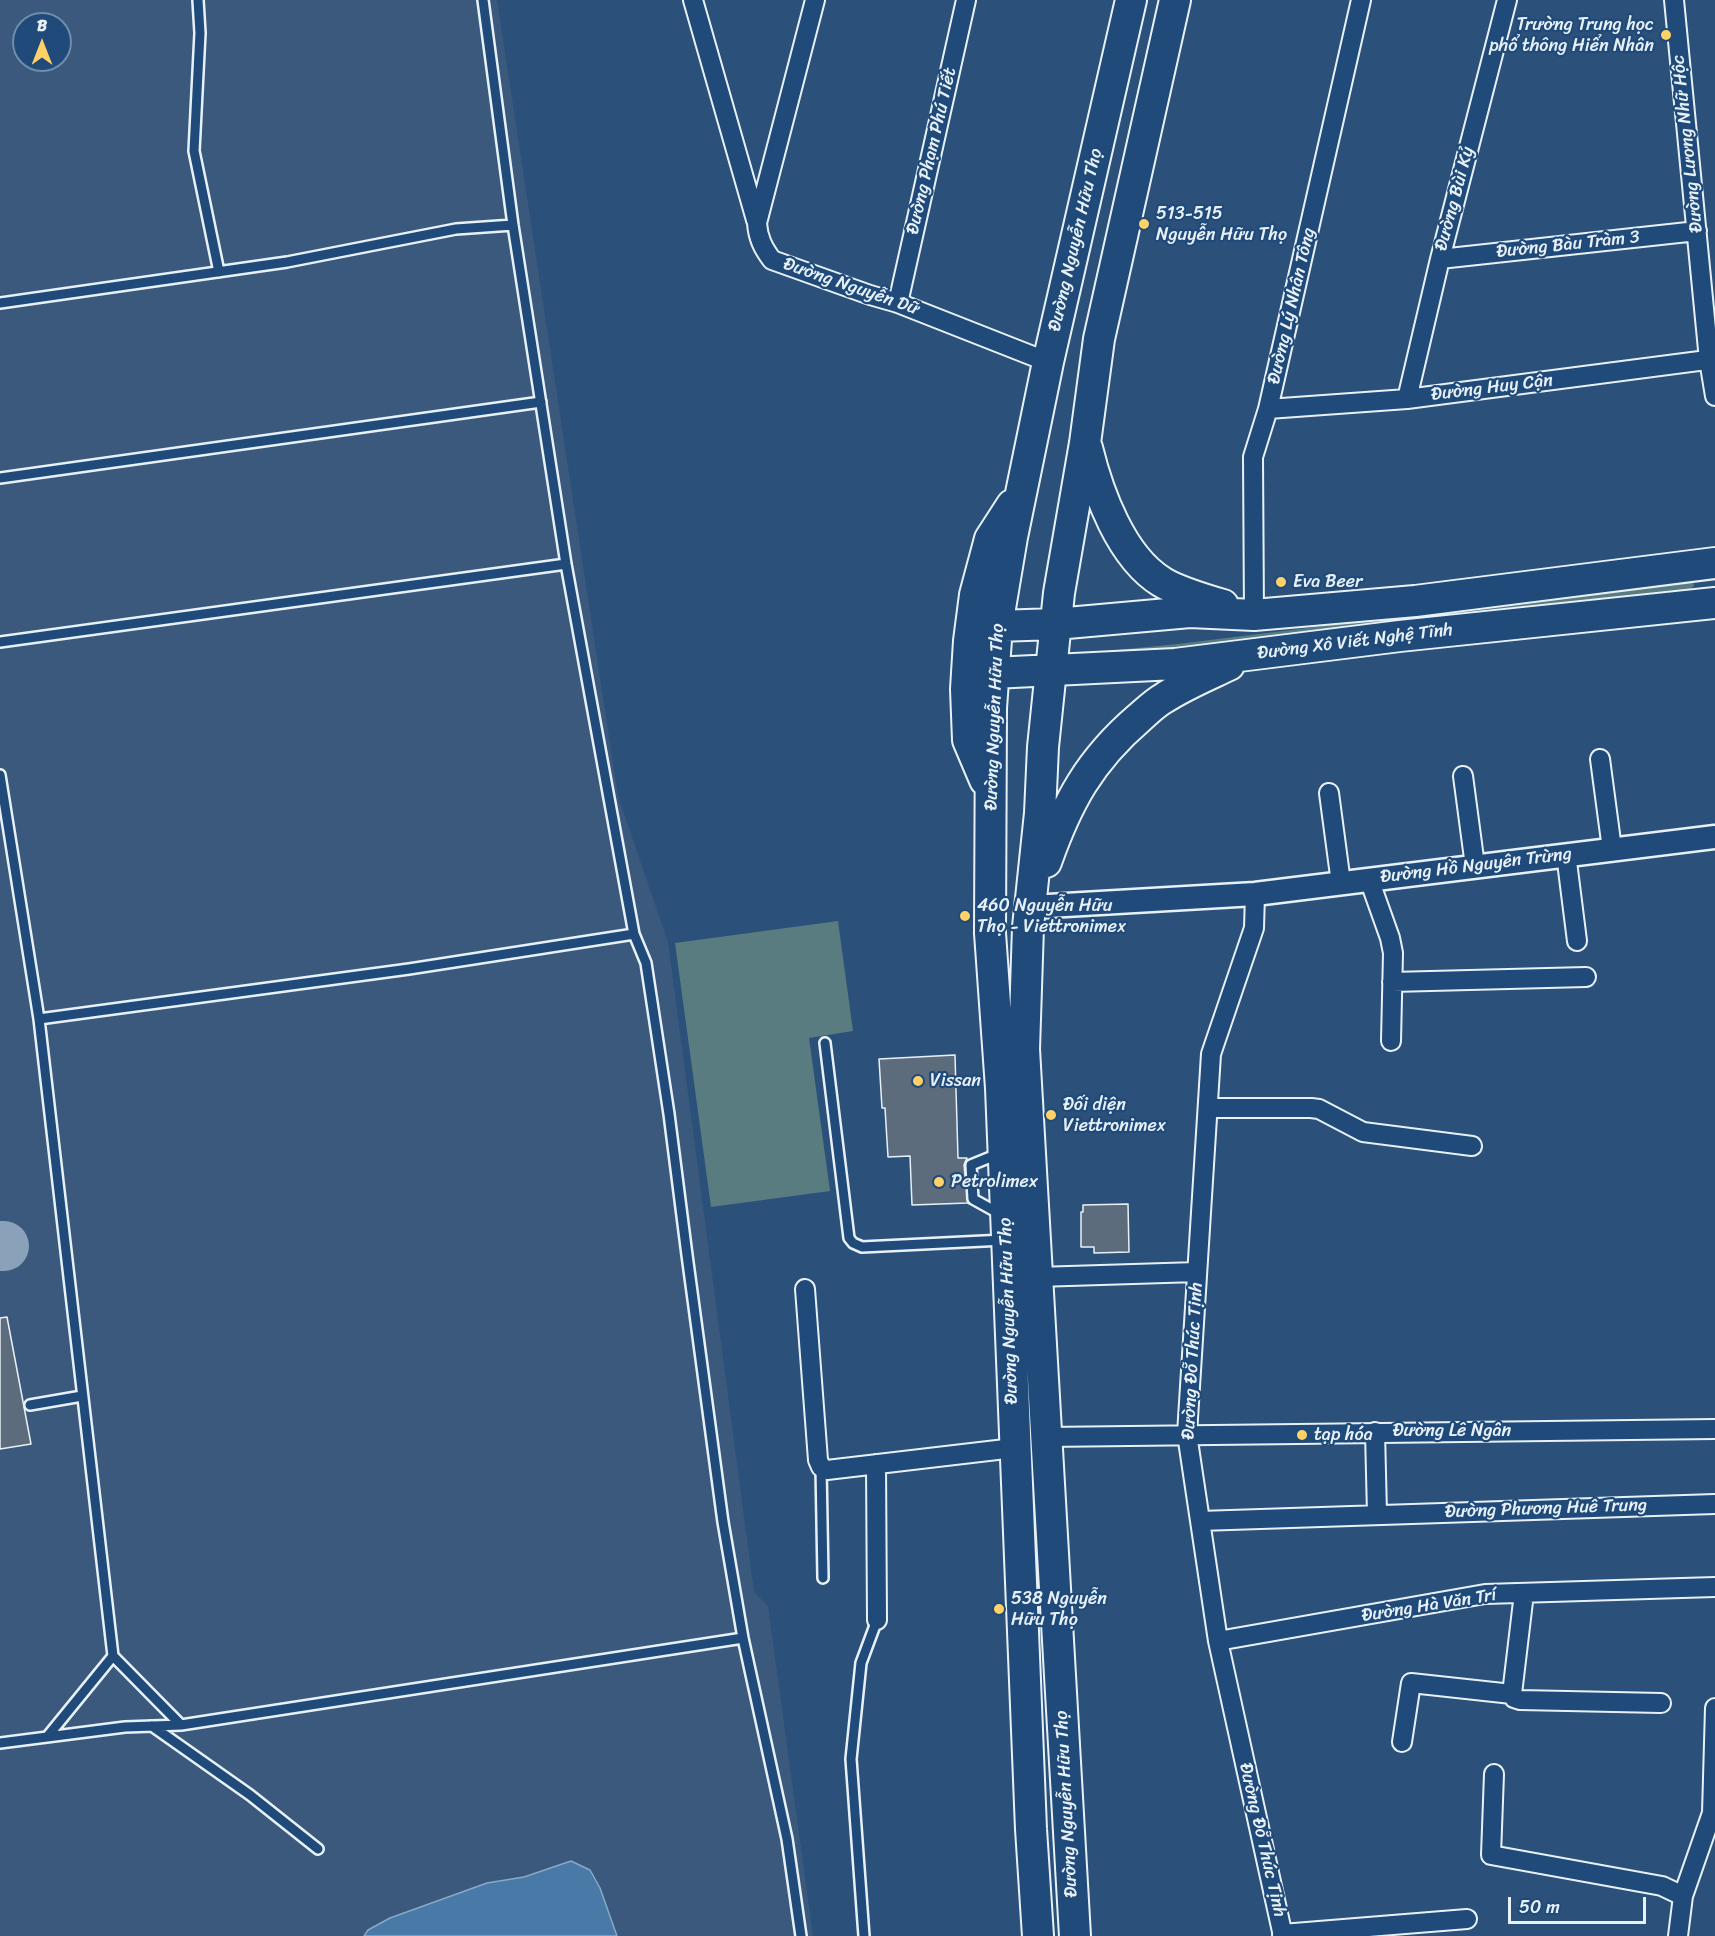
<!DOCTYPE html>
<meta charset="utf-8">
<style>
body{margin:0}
#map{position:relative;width:1715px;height:1936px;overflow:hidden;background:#2b517b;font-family:Sriracha,sans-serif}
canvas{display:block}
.north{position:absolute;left:12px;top:12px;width:60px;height:60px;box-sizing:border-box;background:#1f4a7a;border:2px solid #6f8dac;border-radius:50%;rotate:0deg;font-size:16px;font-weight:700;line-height:24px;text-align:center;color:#e8f1f8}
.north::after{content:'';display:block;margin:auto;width:21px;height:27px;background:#ffd166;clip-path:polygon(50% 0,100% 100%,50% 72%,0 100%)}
.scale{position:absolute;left:1508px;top:1897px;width:138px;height:27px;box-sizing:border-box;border:3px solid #e8f1f8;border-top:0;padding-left:8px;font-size:18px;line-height:21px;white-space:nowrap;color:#e8f1f8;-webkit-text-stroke:4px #1f4a7a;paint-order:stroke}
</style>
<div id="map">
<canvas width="1715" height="1936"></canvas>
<div class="north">B</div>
<div class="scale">50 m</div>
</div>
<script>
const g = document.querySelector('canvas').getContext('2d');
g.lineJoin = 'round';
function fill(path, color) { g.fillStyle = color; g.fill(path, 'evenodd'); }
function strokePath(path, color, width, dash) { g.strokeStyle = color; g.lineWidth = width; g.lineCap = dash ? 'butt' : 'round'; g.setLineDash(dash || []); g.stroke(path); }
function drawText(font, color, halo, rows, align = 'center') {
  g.font = font + ' Sriracha,sans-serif'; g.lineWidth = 4.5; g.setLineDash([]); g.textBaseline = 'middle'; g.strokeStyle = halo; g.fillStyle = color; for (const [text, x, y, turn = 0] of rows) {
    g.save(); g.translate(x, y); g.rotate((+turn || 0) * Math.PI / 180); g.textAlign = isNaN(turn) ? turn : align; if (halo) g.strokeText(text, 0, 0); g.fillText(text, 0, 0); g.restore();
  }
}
fill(new Path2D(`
 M0,0h497l121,796 50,146 86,650 14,14 45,330h-813zM24,24h36v36h-36z`), '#3a597c');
fill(new Path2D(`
 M1688,581l5,1 1,4 -4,3 -509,63 -94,7 -1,-6 92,-9z
 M838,921l15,110 -44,7 21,153 -119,16 -36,-264z`), '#597c81');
const water = new Path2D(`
 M571,1861l19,9 10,18 17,48h-253l4,-6 22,-12 97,-35 37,-6z`);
fill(water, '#4979a6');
strokePath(water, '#89a9c7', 1.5);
strokePath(new Path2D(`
 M0,1246h4`), '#8aa1ba', 50);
const building = new Path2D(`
 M955,1055l3,103h9l-3,7 4,38 -56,2 -2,-49 -22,1 -3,-49h-3l-3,-49z
 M1128,1204l1,48 -35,1v-6h-13v-35h2v-7z
 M7,1317l24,127 -31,5v-131z`);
fill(building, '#5d6c7d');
strokePath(building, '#e8f1f8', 1.5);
const service = new Path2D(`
 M198,0l2,33 -6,118 25,121
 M483,0l30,225 53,339 68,370 12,29 23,151 18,141 36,267 20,116 44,201 14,97
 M0,303l287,-41 169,-33 57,-4
 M0,478l541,-76
 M0,642l566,-78
 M0,775l39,244 74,637 68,69
 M39,1019l370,-50 225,-35
 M825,1043l24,195 4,5 9,4 142,-7
 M998,1154l-27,11 2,34 27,15
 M30,1405l52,-9
 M821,1467l2,111
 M152,1726l98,69 68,54
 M47,1737l66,-81
 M0,1743l125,-16 56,-2 562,-87
 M864,1936l-13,-177 10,-96 16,-43`);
const minor = new Path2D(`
 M693,0l63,220
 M815,0l-58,223c1,15 6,25 15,37l98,35 28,8 150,59
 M1674,0l35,360 6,36
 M1440,259l257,-28
 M898,303l68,-303
 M1407,399l33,-140 67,-259
 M1268,409l139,-10 308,-40
 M1254,615l-1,-158 15,-48 93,-409
 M1600,759l12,90
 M1463,776l12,90
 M1329,793l12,90
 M1566,854l11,87
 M1369,879l21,59 3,15 -2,88
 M1255,894l-1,34 -43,126 -24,380 31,207 65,295
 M1392,982l194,-5
 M1208,1108h103l8,1 44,23 109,14
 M1037,1277l160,-5
 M805,1289l13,171 3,7 6,3 187,-22
 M1375,1432l2,82
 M1046,1437l669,-8
 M876,1464l1,156
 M1200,1521l515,-17
 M1524,1593l-12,101 2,4 6,2 141,3
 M1218,1641l267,-47 230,-7
 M1402,1742l9,-59 101,11
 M1494,1774l-3,81 171,31 21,10
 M1282,1934l185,-15
 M1678,1936l5,-40 29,-83 3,-105`);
const tertiary = new Path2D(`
 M1031,907l224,-13 460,-57`);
const primary = new Path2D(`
 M1087,448c11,45 34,109 75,134 14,9 44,18 61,23
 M997,626l59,-2 134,-12 64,3 161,-14 300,-38
 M993,673l182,-9 225,-28 315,-33
 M985,780l-17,-40 -2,-51 3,-48 6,-46 15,-56 22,-34
 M1046,862c21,-60 44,-102 93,-144 8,-7 16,-15 25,-20 20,-13 44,-23 65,-33
 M1038,1936l-7,-107 -30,-741 -11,-155 1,-225 6,-82 15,-89 36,-175 83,-362
 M1075,1936l-51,-887 4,-122 12,-114 3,-66 16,-154 26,-150 14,-104 76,-339`);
strokePath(service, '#e8f1f8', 14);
strokePath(minor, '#e8f1f8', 22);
strokePath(tertiary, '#e8f1f8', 27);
strokePath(primary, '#e8f1f8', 34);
strokePath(service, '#1f4a7a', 9);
strokePath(minor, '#1f4a7a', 18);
strokePath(tertiary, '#1f4a7a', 22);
strokePath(primary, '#1f4a7a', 30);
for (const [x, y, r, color] of [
 [1666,35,6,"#ffd166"],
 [1144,224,6,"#ffd166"],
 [1281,582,6,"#ffd166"],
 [965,916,6,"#ffd166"],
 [918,1081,6,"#ffd166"],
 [1051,1115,6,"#ffd166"],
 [939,1182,6,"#ffd166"],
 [1302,1435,6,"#ffd166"],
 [999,1609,6,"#ffd166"]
]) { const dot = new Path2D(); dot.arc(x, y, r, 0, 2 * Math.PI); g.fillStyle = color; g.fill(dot); strokePath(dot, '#1f4a7a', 2); }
drawText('18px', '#e8f1f8', '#1f4a7a', [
 ["Trường Trung học",1654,25,"right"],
 ["phổ thông Hiển Nhân",1654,46,"right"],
 ["513-515",1156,214],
 ["Nguyễn Hữu Thọ",1156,235],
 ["Eva Beer",1293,582],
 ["460 Nguyễn Hữu",977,906],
 ["Thọ - Viettronimex",977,927],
 ["Vissan",930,1081],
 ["Đối diện",1063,1105],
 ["Viettronimex",1063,1126],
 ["Petrolimex",951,1182],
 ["tạp hóa",1314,1435],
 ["538 Nguyễn",1011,1599],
 ["Hữu Thọ",1011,1620]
], 'left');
drawText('18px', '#e8f1f8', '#1f4a7a', [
 ["Đường Lương Nhữ Hộc",1688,144,-96],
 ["Đường Phạm Phú Tiết",932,151,-77],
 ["Đường Bùi Kỷ",1455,199,-75],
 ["Đường Nguyễn Hữu Thọ",1076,240,-77],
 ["Đường Bàu Tràm 3",1568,245,-6],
 ["Đường Nguyễn Dữ",851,287,19],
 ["Đường Lý Nhân Tông",1292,306,-77],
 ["Đường Huy Cận",1492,388,-7],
 ["Đường Xô Viết Nghệ Tĩnh",1355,642,-7],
 ["Đường Nguyễn Hữu Thọ",995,717,-88],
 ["Đường Hồ Nguyên Trừng",1476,866,-7],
 ["Đường Nguyễn Hữu Thọ",1009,1311,-92],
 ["Đường Đỗ Thúc Tịnh",1193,1361,-87],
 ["Đường Lê Ngân",1452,1431],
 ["Đường Phương Huê Trung",1546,1509,-2],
 ["Đường Hà Văn Trí",1429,1606,-9],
 ["Đường Nguyễn Hữu Thọ",1067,1804,-93],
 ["Đường Đỗ Thúc Tịnh",1262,1840,77]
]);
</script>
